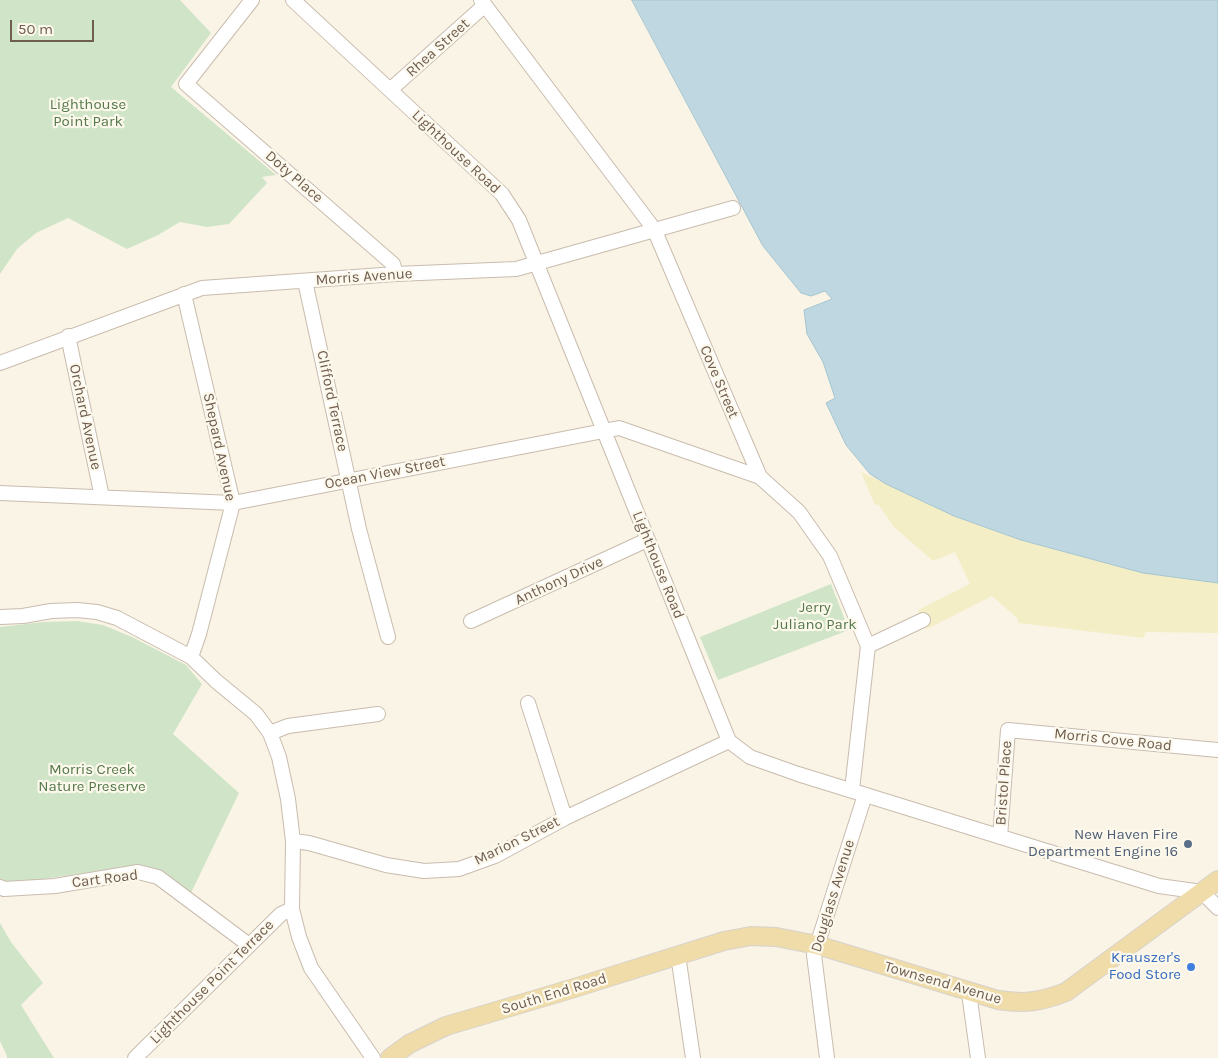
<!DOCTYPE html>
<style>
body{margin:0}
#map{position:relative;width:1218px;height:1058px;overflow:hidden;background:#f9f4e6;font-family:Karla,sans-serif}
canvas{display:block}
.scale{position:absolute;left:10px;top:20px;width:84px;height:22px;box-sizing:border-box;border:2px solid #6f5d4f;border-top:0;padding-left:6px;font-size:15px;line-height:18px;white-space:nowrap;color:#6f5d4f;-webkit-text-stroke:4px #fcf8ec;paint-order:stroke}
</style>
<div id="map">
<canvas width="1218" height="1058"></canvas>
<div class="scale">50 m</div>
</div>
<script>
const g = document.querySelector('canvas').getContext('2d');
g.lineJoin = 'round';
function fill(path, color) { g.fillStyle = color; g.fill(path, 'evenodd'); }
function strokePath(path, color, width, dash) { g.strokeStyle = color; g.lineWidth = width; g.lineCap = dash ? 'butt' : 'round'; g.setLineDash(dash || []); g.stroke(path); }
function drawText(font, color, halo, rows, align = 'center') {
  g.font = font + ' Karla,sans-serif'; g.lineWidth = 4.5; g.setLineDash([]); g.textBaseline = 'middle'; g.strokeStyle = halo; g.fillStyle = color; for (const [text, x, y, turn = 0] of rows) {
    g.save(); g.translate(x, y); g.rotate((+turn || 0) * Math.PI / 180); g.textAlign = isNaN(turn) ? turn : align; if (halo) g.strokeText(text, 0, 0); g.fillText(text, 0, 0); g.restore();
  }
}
fill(new Path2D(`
 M0,0h180l31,33 -40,54 105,88 -14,2 5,6 -38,41 -22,3 -27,-5 -22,13 -31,14 -59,-31 -32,15 -19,16 -17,25z
 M831,584l18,46 -131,50 -18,-43z
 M77,621l26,4 29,12 54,28 16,19 -29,50 66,59 -48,100 -30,-22 -23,-6 -108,16h-24l-6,-2v-252l43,-5z
 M0,923l11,19 32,41 -22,22 33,53h-47v-2l-7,-15z`), '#d0e5c7');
fill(new Path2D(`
 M861,472l93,44 67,24 122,33 75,10v50l-73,-1 -1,6 -125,-15 -2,-5 -25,-22 -65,33 -9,-19 52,-26 -15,-32 -22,9 -39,-34 -16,-23 -3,1z`), '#f4eec6');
const water = new Path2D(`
 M632,0h586v583l-75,-10 -122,-33 -67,-24 -68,-32 -16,-10 -24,-29 -20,-42 9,-5 -12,-36 -16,-28 -3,-24 28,-11 -7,-8 -14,5 -10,-3 -38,-47z`);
fill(water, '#bed7e0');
strokePath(water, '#a5c5d0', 1);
const minor = new Path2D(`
 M252,0l-66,84 207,180 3,10
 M293,0l209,194 17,26 210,521 21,16 48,17 361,112 43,6 16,16
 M481,0l173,229 106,248 39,35 31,44 38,90 -16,144
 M390,90l95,-85
 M305,281l54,248 29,108
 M184,294l49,209 -34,131 -8,23
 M68,336l34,161
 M0,363l202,-75 194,-14 120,-5 217,-61
 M0,493l233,10 386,-75 141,49
 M0,617l23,-1 28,-5 26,-1 20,2 20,6 74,39 25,24 40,33 14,19 9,24 9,42 5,42 -1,68 7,28 12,31 62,90
 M471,621l176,-81
 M868,646l55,-26
 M528,703l37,115
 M270,733l18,-7 90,-12
 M1000,837l8,-107 210,20
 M293,841l16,2 77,22 38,6 35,-2 36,-13 70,-38 164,-77
 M0,887l4,2 51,-3 83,-14 20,5 91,68
 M678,955l15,103
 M969,993l9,65
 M135,1058l146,-144 11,-5
 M827,1058l-13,-103 51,-160`);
const major = new Path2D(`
 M390,1058l19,-14 37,-18 125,-37 153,-48 27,-5 25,1 41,8 181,55c27,4 42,2 68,-8l152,-112`);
strokePath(minor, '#c9bcae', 16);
strokePath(major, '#d7d2ce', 20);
strokePath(minor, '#fff', 14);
strokePath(major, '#efdca8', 18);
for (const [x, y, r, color] of [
 [1188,844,5,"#5c6f8a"],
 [1191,967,5,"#3f7fe0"]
]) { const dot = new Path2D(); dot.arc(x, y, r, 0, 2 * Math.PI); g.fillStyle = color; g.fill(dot); strokePath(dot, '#fcf8ec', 2); }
drawText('15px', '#6f5d4f', '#fcf8ec', [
 ["Rhea Street",438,48,-42],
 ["Lighthouse Road",456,152,43],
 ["Doty Place",294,177,41],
 ["Morris Avenue",364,277,-4],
 ["Cove Street",719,382,67],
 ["Clifford Terrace",332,401,78],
 ["Orchard Avenue",85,417,78],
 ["Shepard Avenue",219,447,78],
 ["Ocean View Street",385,473,-11],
 ["Lighthouse Road",658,565,68],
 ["Anthony Drive",559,581,-25],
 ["Morris Cove Road",1113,740,6],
 ["Bristol Place",1004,783,-86],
 ["Marion Street",517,841,-26],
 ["Cart Road",105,879,-7],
 ["Douglass Avenue",833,896,-73],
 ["Lighthouse Point Terrace",212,982,-45],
 ["Townsend Avenue",943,983,16],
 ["South End Road",554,994,-17]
]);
drawText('15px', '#54794b', '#fcf8ec', [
 ["Lighthouse",88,105],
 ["Point Park",88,122],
 ["Jerry",815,608],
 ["Juliano Park",815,625],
 ["Morris Creek",92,770],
 ["Nature Preserve",92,787]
]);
drawText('15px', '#4e5e75', '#fcf8ec', [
 ["New Haven Fire",1178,835],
 ["Department Engine 16",1178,852]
], 'right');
drawText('15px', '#366cbe', '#fcf8ec', [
 ["Krauszer's",1181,958],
 ["Food Store",1181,975]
], 'right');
</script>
